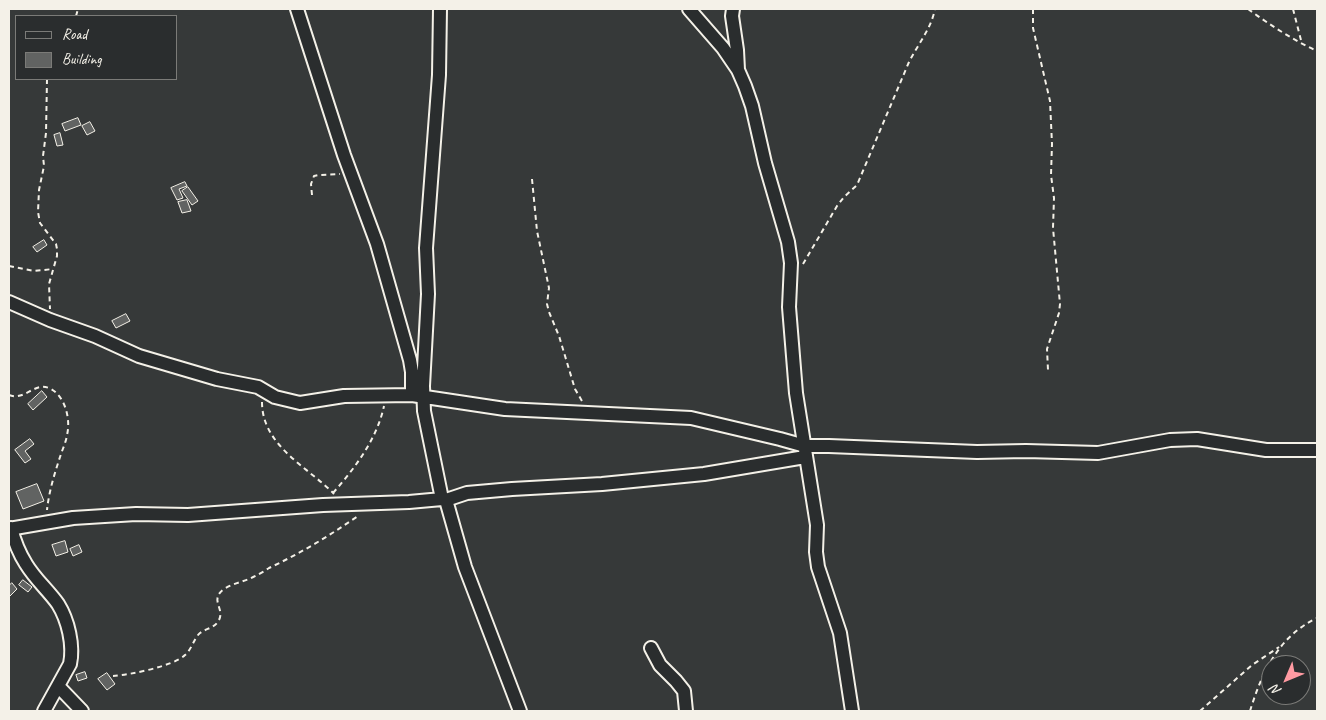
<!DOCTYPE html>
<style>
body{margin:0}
#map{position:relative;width:1326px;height:720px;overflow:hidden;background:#363939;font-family:Caveat,sans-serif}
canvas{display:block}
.frame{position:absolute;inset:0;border:10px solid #f4f1e8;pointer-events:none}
.legend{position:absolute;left:15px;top:15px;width:162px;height:65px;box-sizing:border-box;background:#2a2d2e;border:1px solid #7b7b78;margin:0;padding:6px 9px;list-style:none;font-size:15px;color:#f4f1e8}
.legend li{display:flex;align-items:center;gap:10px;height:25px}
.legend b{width:25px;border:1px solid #7b7b78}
.north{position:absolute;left:1261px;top:655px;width:50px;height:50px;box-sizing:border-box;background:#2a2d2e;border:1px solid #7b7b78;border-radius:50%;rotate:225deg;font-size:14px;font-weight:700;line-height:20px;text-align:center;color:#f4f1e8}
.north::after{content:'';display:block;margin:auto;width:18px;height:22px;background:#ff9aa2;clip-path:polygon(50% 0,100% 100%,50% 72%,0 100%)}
</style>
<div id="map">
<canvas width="1326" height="720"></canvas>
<div class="frame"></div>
<ul class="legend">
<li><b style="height:6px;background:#2a2d2e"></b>Road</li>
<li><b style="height:14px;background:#616362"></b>Building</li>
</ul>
<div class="north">N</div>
</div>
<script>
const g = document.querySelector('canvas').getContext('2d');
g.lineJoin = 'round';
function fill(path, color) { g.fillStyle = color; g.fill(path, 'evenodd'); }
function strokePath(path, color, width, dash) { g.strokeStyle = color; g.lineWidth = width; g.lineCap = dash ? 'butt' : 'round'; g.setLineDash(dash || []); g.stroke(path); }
const building = new Path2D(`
 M78,118l3,7 -16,6 -3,-7z
 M90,122l5,9 -8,4 -5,-9z
 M60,133l3,12 -6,1 -3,-11z
 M185,182l2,4 -8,3 4,9 -6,2 -6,-12z
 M188,187l10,14 -6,4 -10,-14z
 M187,200l4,11 -9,2 -4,-11z
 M44,240l3,5 -10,7 -4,-5z
 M126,314l4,7 -14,7 -4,-7z
 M42,391l5,6 -14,13 -5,-6z
 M30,439l4,5 -9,7 6,8 -6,4 -10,-13z
 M37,484l7,17 -21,8 -7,-17z
 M65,541l3,11 -12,4 -4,-11z
 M79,545l3,7 -9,4 -3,-7z
 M23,580l9,7 -4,5 -9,-7z
 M12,583l5,6 -8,8v-11z
 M85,672l2,6 -9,3 -2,-6z
 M107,673l8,11 -8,6 -9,-11z`);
fill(building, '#616362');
strokePath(building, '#f4f1e8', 1);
const street = new Path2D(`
 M297,9l47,146 33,89 33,116 2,12v23
 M440,9l-1,66 -13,173 2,46 -5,92 1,25 18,88 4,1 19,67 55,144
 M689,9l34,39 15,22 7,16 7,20 13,57 23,79 3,21 -2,44 7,86 21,132 -1,27 2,15 22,66 12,78
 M733,9l-1,7 5,34 1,20
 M9,302l41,18 45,16 44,20 78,23 41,8 17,10 25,6 44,-7 68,-1 93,14 186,9 89,21 25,7h24l148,6 49,-1 72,2 72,-13 27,-1 69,11h51
 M446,500l21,-7 45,-4 90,-5 102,-10 101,-17
 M11,528c3,12 8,25 15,36 9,15 22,26 32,40 10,16 16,41 12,60l-26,47
 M9,529l64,-11 63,-4 52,1 135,-10 86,-3 33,-3
 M651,648l9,17 16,16 8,10 2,20
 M58,686l24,25`);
strokePath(street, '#f4f1e8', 16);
strokePath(new Path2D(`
 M1033,9v19l17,73 2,43 -1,31 3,23 -1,30 7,76 -1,9 -12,36 1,21
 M1248,9c22,16 45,31 69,42
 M1293,9l9,35
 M76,16l2,-7
 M47,79l-1,54 -3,23 1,10 -5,24 -1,22 2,11 16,21 1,5v7l-8,28 1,25
 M532,179l5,52 12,57 -2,16 2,8 10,24 16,53 7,12
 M312,195l-1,-11 3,-8 5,-1 21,-1
 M803,264l34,-58 7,-9 13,-12 52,-123c9,-18 22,-33 26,-53
 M9,266l25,5 19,-2
 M9,395c16,6 25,-13 40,-7 16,7 22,31 18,47 -1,7 -4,13 -6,19 -6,18 -12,37 -14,56
 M262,402c0,44 46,65 72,92
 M333,493c22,-25 44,-54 51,-87
 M113,676c16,-1 61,-10 72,-21 7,-6 9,-17 15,-22 7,-5 15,-5 19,-13 6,-12 -10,-20 5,-31 8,-5 17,-7 25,-10 7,-3 14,-7 20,-11 32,-15 60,-32 89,-52
 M1200,711l52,-46 27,-18
 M1250,711c12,-39 29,-75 67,-93`), '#f4f1e8', 2, [5, 4]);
strokePath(street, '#2a2d2e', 12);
</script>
